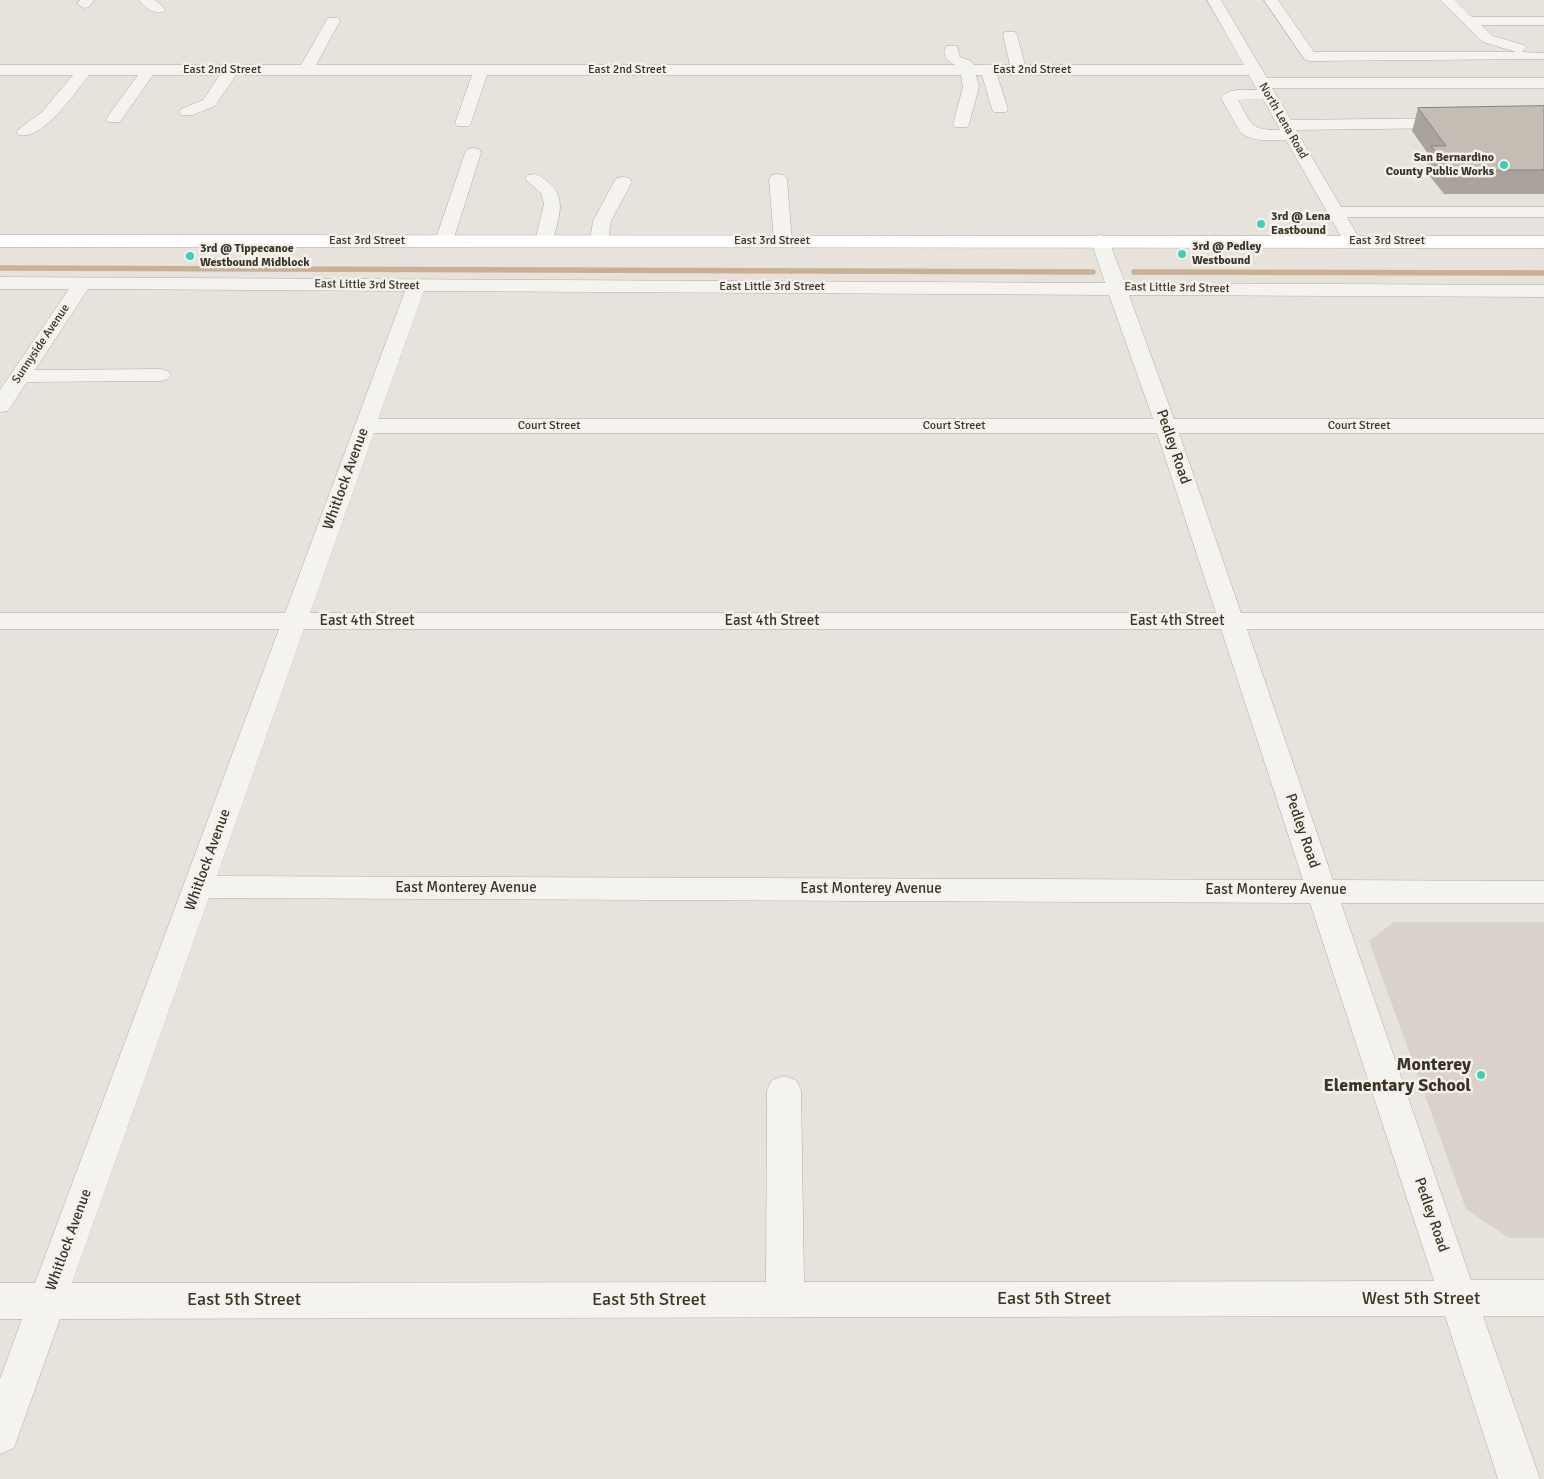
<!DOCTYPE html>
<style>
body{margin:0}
canvas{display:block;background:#e7e2dc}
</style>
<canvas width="1544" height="1479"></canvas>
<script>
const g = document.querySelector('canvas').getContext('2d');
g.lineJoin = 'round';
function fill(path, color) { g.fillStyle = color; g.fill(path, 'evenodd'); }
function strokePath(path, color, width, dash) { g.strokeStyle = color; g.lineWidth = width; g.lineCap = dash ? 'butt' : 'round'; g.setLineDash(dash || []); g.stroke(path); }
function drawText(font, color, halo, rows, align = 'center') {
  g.font = font + ' Signika,sans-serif'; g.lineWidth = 5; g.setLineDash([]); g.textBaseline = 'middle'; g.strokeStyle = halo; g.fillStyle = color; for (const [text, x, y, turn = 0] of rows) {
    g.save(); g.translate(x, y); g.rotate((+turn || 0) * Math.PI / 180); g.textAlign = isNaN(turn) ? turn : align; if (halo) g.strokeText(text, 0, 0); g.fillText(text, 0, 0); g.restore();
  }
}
fill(new Path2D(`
 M1394,922h150v316h-35l-43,-29 -97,-268z`), '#d9d2ca');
strokePath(new Path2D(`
 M0,268l1093,4
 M1134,272l410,1`), '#c8af96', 5.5);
const minor = new Path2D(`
 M80,0h14l-5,7 -5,1 -7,-4z
 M139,0h16l10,9 -2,3c-10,2 -18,-4 -24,-12z
 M1207,0h14l46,78h277v10h-272l19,32 160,-2 6,2 2,3 -2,3 -6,2 -155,2 45,77h203v10h-197l14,24 -3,4 -6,2 -6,-2 -60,-105c-14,0 -38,3 -47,-10l-18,-32c8,-11 24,-8 36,-8l-8,-15h-252l11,34 -2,3h-12l-2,-3 -10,-34h-6l3,12 -10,37 -2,3h-12l-2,-3 10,-37 -2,-12h-474l-16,48 -2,3h-12l-2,-3 17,-48h-236l-21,31 -22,9h-12l-2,-3 2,-3 22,-9 17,-25h-67l-33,47h-12l-2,-3 32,-44h-49c-13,16 -46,66 -70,60l-2,-3 2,-3 23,-17 31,-37h-73v-10h301l25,-44 2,-3h10l2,3 -24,44h640c-8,-3 -16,-10 -9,-19h10l3,11 11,4 3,4h36l-7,-30 2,-3h10l2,3 8,30h219zM1263,99l17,31c-31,0 -28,-5 -42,-30z
 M1264,0h14l36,52h202l-33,-10 -43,-42h15l17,17h72v8h-63l12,11 31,9 2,3 -4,4 22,1v6l-234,2 -5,-1z
 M473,148l6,1 2,4 -28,88 -3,4 -6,2 -6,-2 -3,-4 30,-88 2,-4z
 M534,174c6,1 9,4 14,8 20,16 10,37 5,59l-3,4 -6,2 -6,-2 -3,-4 9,-37 -3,-11 -16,-14 3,-4z
 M778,174l6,1 3,4 5,62 -3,4 -6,2 -6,-2 -3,-4 -5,-62 3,-4z
 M623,177l6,1 3,4 -21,39 -3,20 -3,4 -6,2 -6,-2 -3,-4 3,-20 21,-39 3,-4z
 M1100,235l6,2 3,4 16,42 419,2v12l-415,-2 45,124h370v14h-365l62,180h303v16h-297l86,251 211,1v22h-203l130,377h73v36h-61l57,163h-42l-53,-163 -1385,3 -46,129 -14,6v-75l22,-60h-22v-36h35l244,-654h-279v-16h285l120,-322 -317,-2 -53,81 126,-1 7,2 3,4 -3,4 -7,2 -134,1 -19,29 -8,1v-22l69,-101h-69v-12l1105,6 -14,-42 3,-4zM424,291l685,4 44,124h-775zM374,433h783l59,180h-906zM304,629h917l82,251 -1086,-4zM209,898l1101,5 124,378 -630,1 -3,-192 -5,-10 -12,-4 -12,4 -5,10 -1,192 -694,1z`);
const major = new Path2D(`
 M0,235l1544,1v12l-1544,-1z`);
strokePath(minor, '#b1aaa2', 1);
strokePath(major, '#b3a99c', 1);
fill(minor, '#f5f3ef');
fill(major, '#fff');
fill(new Path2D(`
 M1544,106v88h-100l-19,-24 4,-15 -17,-24 6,-23z`), '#a9a39b');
const building = new Path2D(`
 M1544,106v64h-93l-20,-24h15l-28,-38z`);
fill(building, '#c4bdb4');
strokePath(building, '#89847e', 1);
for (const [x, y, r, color] of [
 [1504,165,5,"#3dd0b6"],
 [1261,224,5,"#3dd0b6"],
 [1182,254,5,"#3dd0b6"],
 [190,256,5,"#3dd0b6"],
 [1481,1075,5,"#3dd0b6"]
]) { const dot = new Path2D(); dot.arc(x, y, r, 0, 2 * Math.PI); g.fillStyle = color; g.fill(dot); strokePath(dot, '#f5f1ec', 2); }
drawText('12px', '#3d3426', '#f5f1ec', [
 ["East 2nd Street",222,70],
 ["East 2nd Street",627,70],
 ["East 2nd Street",1032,70],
 ["North Lena Road",1283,121,60],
 ["East 3rd Street",367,241],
 ["East 3rd Street",772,241],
 ["East 3rd Street",1387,241],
 ["East Little 3rd Street",367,285,1],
 ["East Little 3rd Street",772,287],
 ["East Little 3rd Street",1177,288,1],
 ["Sunnyside Avenue",41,344,-56],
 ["Court Street",549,426],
 ["Court Street",954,426],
 ["Court Street",1359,426]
]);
drawText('bold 12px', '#3d3426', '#f5f1ec', [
 ["San Bernardino",1494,158,"right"],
 ["County Public Works",1494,172,"right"],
 ["3rd @ Lena",1271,217],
 ["Eastbound",1271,231],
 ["3rd @ Pedley",1192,247],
 ["Westbound",1192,261],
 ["3rd @ Tippecanoe",200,249],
 ["Westbound Midblock",200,263]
], 'left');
drawText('15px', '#3d3426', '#f5f1ec', [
 ["Pedley Road",1173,447,71],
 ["Whitlock Avenue",346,479,-70],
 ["East 4th Street",367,621],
 ["East 4th Street",772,621],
 ["East 4th Street",1177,621],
 ["Pedley Road",1302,831,71],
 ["Whitlock Avenue",208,860,-70],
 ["East Monterey Avenue",466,888],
 ["East Monterey Avenue",871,889],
 ["East Monterey Avenue",1276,890],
 ["Pedley Road",1431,1215,71],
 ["Whitlock Avenue",69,1240,-70]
]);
drawText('bold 18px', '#3d3426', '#f5f1ec', [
 ["Monterey",1471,1065],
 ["Elementary School",1471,1086]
], 'right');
drawText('18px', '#3d3426', '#f5f1ec', [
 ["East 5th Street",1054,1299],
 ["West 5th Street",1421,1299],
 ["East 5th Street",244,1300],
 ["East 5th Street",649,1300]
]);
</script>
